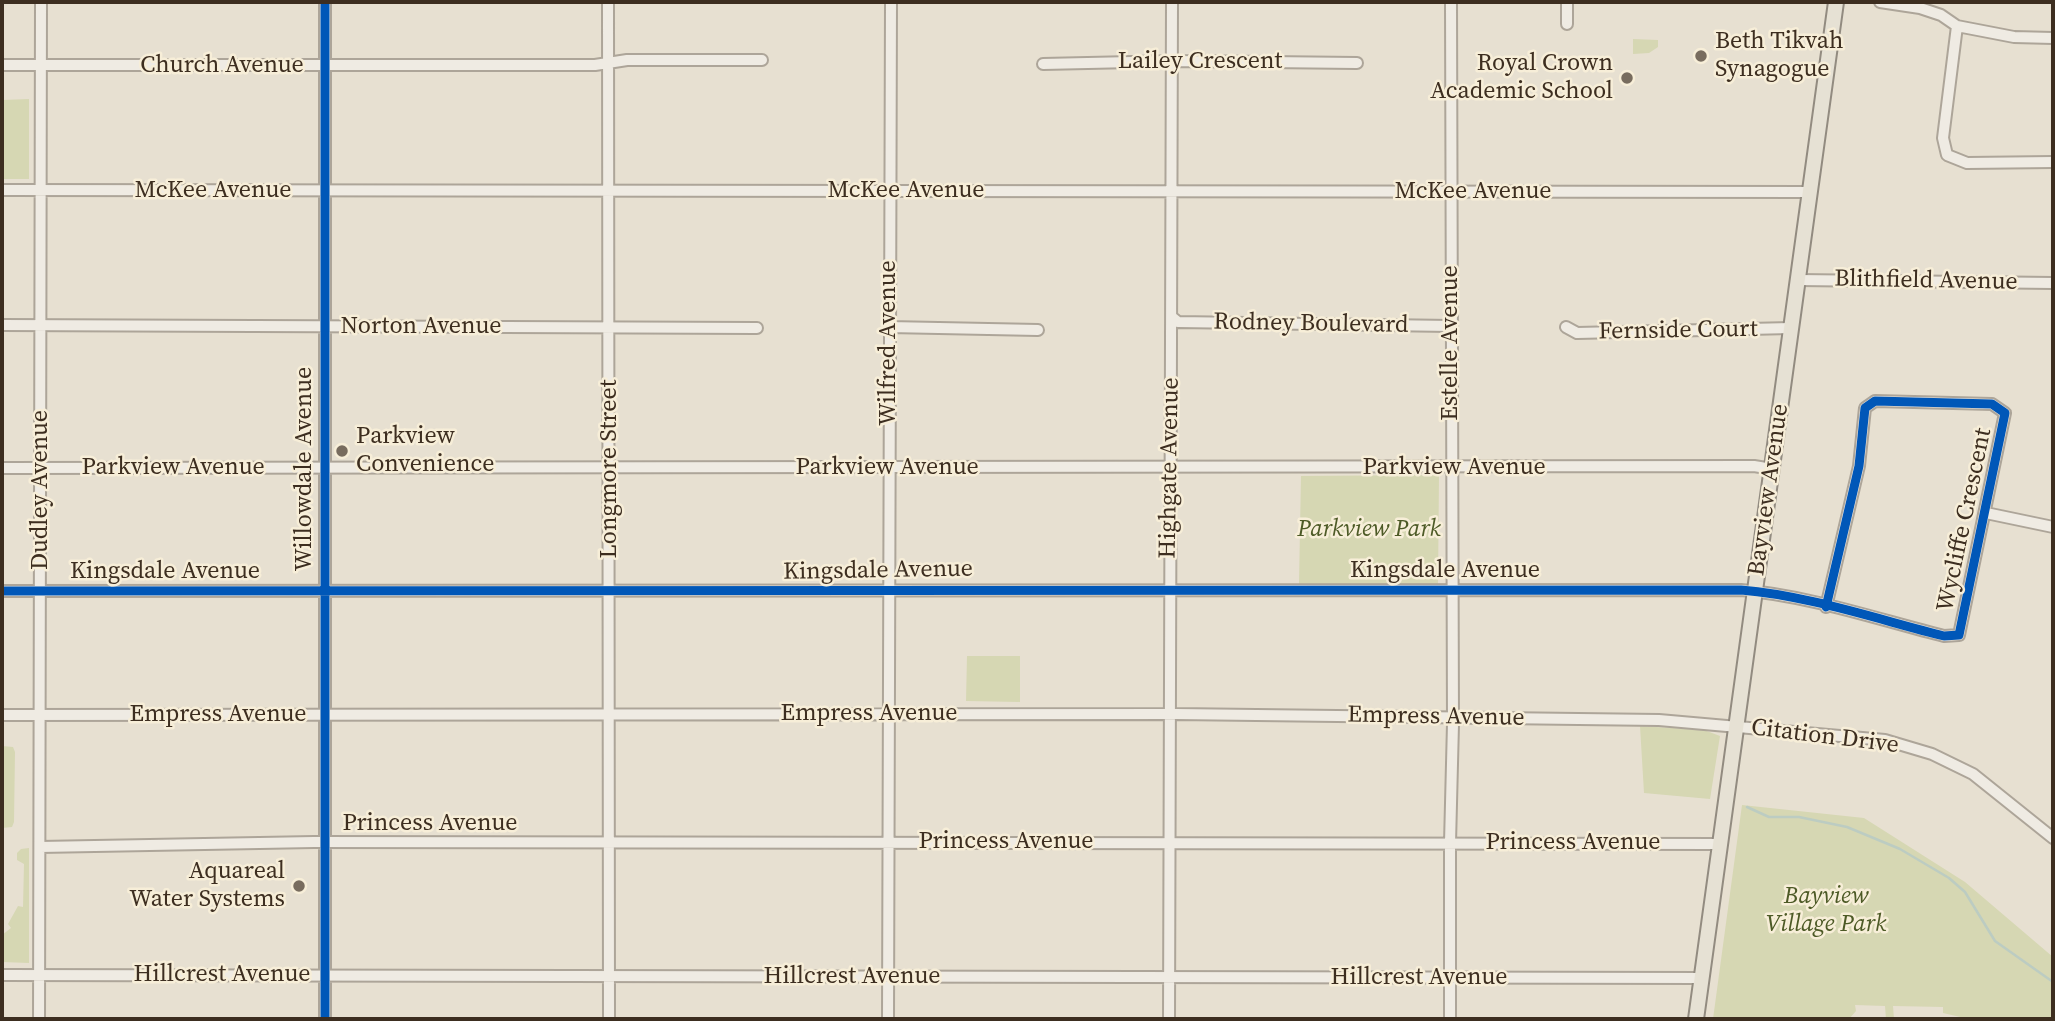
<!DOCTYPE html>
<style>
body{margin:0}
#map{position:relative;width:2055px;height:1021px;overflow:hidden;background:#e7e0d1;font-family:"Source Serif 4",serif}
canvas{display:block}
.frame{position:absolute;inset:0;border:4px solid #3d2e20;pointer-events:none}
</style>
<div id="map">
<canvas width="2055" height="1021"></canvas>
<div class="frame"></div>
</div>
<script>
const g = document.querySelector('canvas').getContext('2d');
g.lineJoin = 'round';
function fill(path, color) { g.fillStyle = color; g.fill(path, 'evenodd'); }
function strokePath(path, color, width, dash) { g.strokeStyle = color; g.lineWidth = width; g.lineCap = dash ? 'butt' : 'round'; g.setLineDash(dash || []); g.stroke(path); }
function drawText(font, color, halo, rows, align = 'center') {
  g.font = font + ' "Source Serif 4",serif'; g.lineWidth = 5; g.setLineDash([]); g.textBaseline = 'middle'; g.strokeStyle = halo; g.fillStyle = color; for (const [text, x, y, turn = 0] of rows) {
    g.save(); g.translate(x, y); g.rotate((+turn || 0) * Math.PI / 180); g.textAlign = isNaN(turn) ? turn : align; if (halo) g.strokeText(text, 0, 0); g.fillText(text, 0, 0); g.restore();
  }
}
fill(new Path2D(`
 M1633,39l25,1v7l-9,6 -16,1z
 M29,99v80h-27v-79z
 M1439,475l-1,109h-139l2,-108z
 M967,656h53v46l-54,-1z
 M1640,726l64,4 16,6 -10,63 -66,-6z
 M2,746l11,1 2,5 -1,70 -2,5 -10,1z
 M1742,805l122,13 101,64 88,75v62h-84l-26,-6v-6l-50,-1 1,13h-8l-1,-13 -30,-1 1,6 -7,8h-136z
 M29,848v115l-27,-1v-27l9,-7 -3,-4 10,-18 5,1 1,-43 -7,-4v-7l4,-4z`), '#d6d7b3');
strokePath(new Path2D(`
 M1747,807l22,10h30l48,10 53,22 49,29 16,14 30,49 58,41`), '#bcccc2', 2.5);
const minor = new Path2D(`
 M608,2l1,1017
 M1880,2l40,6 21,7 16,11 57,11 39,1
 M1567,24v-22
 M1957,26l-14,112 4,17 20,8 86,-1
 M1043,64l134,-3 180,2
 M2,65h593l32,-5h135
 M2,190l1808,2
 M1798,280l255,3
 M1173,318l5,4 273,4
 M2,325l755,3
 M889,327l149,3
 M1566,327l11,6 214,-5
 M2,468l1752,-2 18,3
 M1986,513l67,14
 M2,591l1739,-1c65,5 139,30 203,46l15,-1 46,-222 -13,-9 -117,-3 -10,7 -6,58 -33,141
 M2,715l1174,-1 483,6 226,20 47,14 41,20 80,64
 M40,847l274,-5 1406,2
 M2,975l1700,3
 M39,1019l2,-1017
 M325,1019v-1017
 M888,1019l3,-1017
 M1169,1019l3,-1017
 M1450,1019v-176l3,-119 -2,-722`);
const major = new Path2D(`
 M1696,1019l140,-1017`);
strokePath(minor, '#ada599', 14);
strokePath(major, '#928b80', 18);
strokePath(minor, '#efebe3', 10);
strokePath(major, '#e6e1d4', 14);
strokePath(new Path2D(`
 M2,591l1739,-1c65,5 139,30 203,46l15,-1 46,-222 -13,-9 -117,-3 -10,7 -6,58 -33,141
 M325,1019v-1017`), '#0057b8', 9);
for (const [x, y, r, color] of [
 [1701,56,7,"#786c5e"],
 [1627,78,7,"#786c5e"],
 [342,451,7,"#786c5e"],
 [299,886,7,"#786c5e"]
]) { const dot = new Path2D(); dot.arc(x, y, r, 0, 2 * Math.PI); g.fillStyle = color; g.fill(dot); strokePath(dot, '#f7eed8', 2.5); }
drawText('24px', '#3d2e20', '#f7eed8', [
 ["Beth Tikvah",1715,42],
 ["Synagogue",1715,70],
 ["Royal Crown",1613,64,"right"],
 ["Academic School",1613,92,"right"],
 ["Parkview",356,437],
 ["Convenience",356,465],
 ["Aquareal",285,872,"right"],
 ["Water Systems",285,900,"right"]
], 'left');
drawText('24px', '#3d2e20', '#f7eed8', [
 ["Lailey Crescent",1200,62],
 ["Church Avenue",222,66],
 ["McKee Avenue",213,191],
 ["McKee Avenue",906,191],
 ["McKee Avenue",1473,192],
 ["Blithfield Avenue",1926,281,1],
 ["Rodney Boulevard",1311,324,1],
 ["Norton Avenue",421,327],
 ["Fernside Court",1678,331,-1],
 ["Wilfred Avenue",889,343,-90],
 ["Estelle Avenue",1451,343,-90],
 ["Parkview Avenue",173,468],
 ["Parkview Avenue",887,468],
 ["Highgate Avenue",1170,468,-89],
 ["Parkview Avenue",1454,468],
 ["Willowdale Avenue",305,469,-90],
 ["Longmore Street",610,469,-90],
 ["Dudley Avenue",41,490,-90],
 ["Bayview Avenue",1769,490,-82],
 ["Wycliffe Crescent",1965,520,-78],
 ["Kingsdale Avenue",878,571,-1],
 ["Kingsdale Avenue",1445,571],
 ["Kingsdale Avenue",165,572],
 ["Empress Avenue",869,714],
 ["Empress Avenue",218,715],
 ["Empress Avenue",1436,717,1],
 ["Citation Drive",1825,737,7],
 ["Princess Avenue",430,824],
 ["Princess Avenue",1006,842],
 ["Princess Avenue",1573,843],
 ["Hillcrest Avenue",222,975],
 ["Hillcrest Avenue",852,977],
 ["Hillcrest Avenue",1419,978]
]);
drawText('italic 24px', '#4d5a26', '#f7eed8', [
 ["Parkview Park",1369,530],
 ["Bayview",1826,897],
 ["Village Park",1826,925]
]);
</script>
